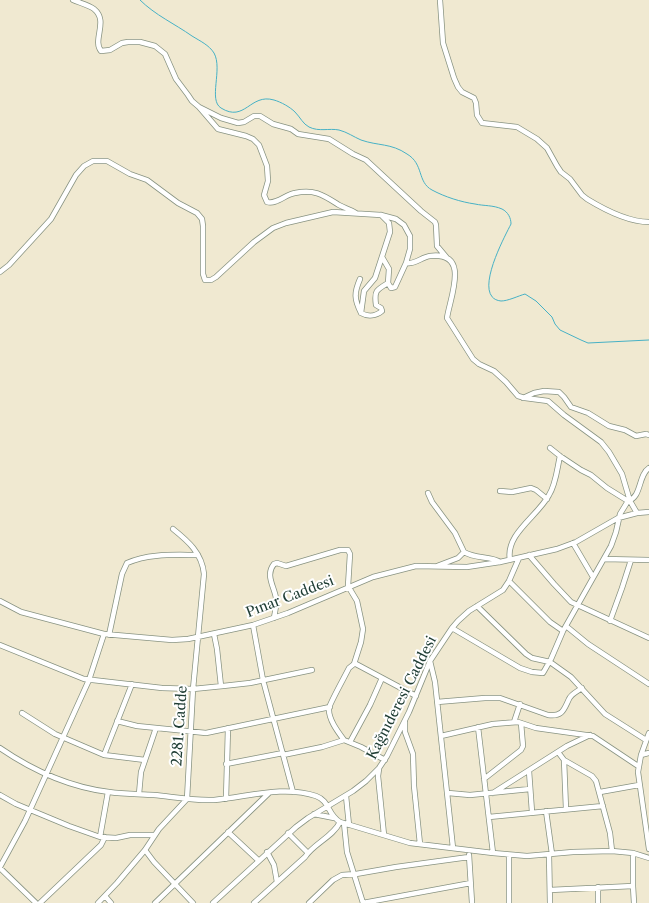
<!DOCTYPE html>
<meta charset="utf-8">
<style>
body{margin:0}
canvas{display:block;background:#f0e9d1}
</style>
<canvas width="649" height="903"></canvas>
<script>
const g = document.querySelector('canvas').getContext('2d');
g.lineJoin = 'round';
function strokePath(path, color, width, dash) { g.strokeStyle = color; g.lineWidth = width; g.lineCap = dash ? 'butt' : 'round'; g.setLineDash(dash || []); g.stroke(path); }
function drawText(font, color, halo, rows, align = 'center') {
  g.font = font + ' "Libre Caslon Text",serif'; g.lineWidth = 4; g.setLineDash([]); g.textBaseline = 'middle'; g.strokeStyle = halo; g.fillStyle = color; for (const [text, x, y, turn = 0] of rows) {
    g.save(); g.translate(x, y); g.rotate((+turn || 0) * Math.PI / 180); g.textAlign = isNaN(turn) ? turn : align; if (halo) g.strokeText(text, 0, 0); g.fillText(text, 0, 0); g.restore();
  }
}
strokePath(new Path2D(`
 M140,0c15,15 35,24 52,36 8,5 17,9 22,17 9,16 -6,47 7,55 24,15 29,-15 53,-8 7,2 16,7 21,12 5,5 8,12 14,15 10,5 20,1 30,3 8,2 15,7 22,10 17,6 30,3 46,14 17,10 10,28 25,36 13,7 29,12 43,14 9,2 18,1 27,5 6,3 9,9 9,15 -6,12 -40,74 -10,77 7,0 17,-5 24,-7l11,7 16,16 3,7 5,6 21,10 7,3 61,-3`), '#47b1c5', 1);
const minor = new Path2D(`
 M73,0c7,3 16,5 21,9 15,12 -2,31 7,42l9,-1 12,-7 6,-1h12l15,4 10,8 11,25 12,16 4,6 7,6 22,11 17,5 6,-1 10,-6h6l13,8 18,5 7,5 31,5 24,15 13,6 55,51 14,11 1,3 1,21 10,12
 M440,0l3,43 11,35 4,9 4,5 12,6 2,5 1,12 5,8 35,4 20,12 10,9 10,18 4,6 9,7 12,16 5,4c18,11 41,23 62,23
 M199,107l19,22 28,7 7,3 6,6 8,21 1,15 -4,14 3,7c9,3 19,-8 28,-9 20,-4 28,2 44,12 5,3 11,4 17,8
 M382,257l7,12 -1,14 3,5 4,-1 11,-24
 M0,272l9,-7 42,-46 25,-44 8,-9 9,-5h14l23,13 17,6 31,23 19,10 5,6 1,7v48l2,6h6l5,-3 38,-35 19,-14 13,-5 47,-11 48,3 15,4 8,6 6,11v13l-4,14c8,2 16,-6 24,-7 41,-5 20,41 17,62l26,41 6,5 15,7 12,11 12,14 7,2 23,3 16,14 37,27 8,10 13,22 8,27 7,12
 M360,279c-6,14 -6,20 1,34 7,4 15,3 21,-2l-1,-3 -5,-3c-2,-14 0,-15 12,-22
 M361,313l3,-22 11,-13 15,-46 -1,-9 -8,-8
 M523,398l11,-5 10,-2 15,1 5,5 7,10 17,6 21,13 16,4 11,6 10,-2 3,1
 M550,448l10,8 21,14 10,5 16,13 21,13c14,-4 10,-26 21,-33
 M500,491l12,1 19,-4 5,2 11,9
 M428,493l4,9 23,31 9,19c11,7 28,4 36,10
 M573,543l20,34
 M529,555l25,29 17,18 78,36
 M604,559l45,1
 M510,560c-5,-26 28,-44 39,-65 7,-11 8,-26 11,-39
 M437,566l21,-8 6,-6
 M509,581l41,41 13,9
 M0,601l21,11 83,22 68,6 16,-1 65,-14 35,-12 85,-36 43,-11 51,1 33,-5 57,-13 19,-7 42,-24 19,-5 12,-1
 M477,606l49,48 6,4 18,4 21,15 34,37 41,26
 M274,618c1,-7 3,-13 2,-20 -2,-12 -11,-23 -2,-34l3,-1 9,3 54,-16h8l2,4 -2,32 9,15 6,28 -2,13 -7,22
 M610,621l12,-33 9,-28
 M253,625l10,55 30,112
 M566,626l22,18 61,40
 M452,628l68,40 12,4 11,1 8,-14 12,-28 48,-85 5,-14 4,-18 8,-13
 M214,634l3,15 4,37
 M109,635l13,-61 5,-11c22,-10 48,-8 71,-8
 M0,645l84,34 78,9 31,1 30,-3 27,-3 62,-13
 M430,661l5,21 18,166
 M437,702l48,-4h15l48,17c15,2 16,-6 21,-16 2,-5 9,-8 13,-11
 M22,713l33,21 49,21 41,5
 M117,721l20,5 69,7 124,-26
 M405,722v10l8,22 1,32 6,58
 M514,722l6,-18
 M478,727l15,126
 M649,733l-8,22 -3,17 11,77
 M441,736l52,-12 25,-2 18,6 57,8 45,30
 M344,740c-6,-8 -16,-21 -15,-32 1,-5 16,-32 20,-40l5,-4h2l60,32
 M350,742l20,-37 12,-27
 M0,748c32,22 70,39 109,44 15,2 30,2 45,3 20,2 40,6 60,5 34,-3 69,-15 102,-4 14,5 11,18 24,26l70,21 83,10 34,3 46,-4 39,-1 21,2 16,5
 M558,752l6,8 2,49
 M104,755l28,-71
 M283,755l39,-8 22,-7 17,7 24,13
 M641,755l8,-2
 M564,760l28,16 4,5 14,52 2,18
 M226,764l57,-11
 M379,769l-1,7 6,59
 M529,771l3,41
 M484,779l37,-29 2,-4 -2,-23
 M600,792l39,-7
 M448,793l22,2 60,-6
 M493,793l74,-47 23,-11
 M139,794l2,-22 15,-44
 M0,795l16,9 53,22 31,11 16,1 14,-3h25
 M346,796l3,29
 M226,799l2,-71
 M546,811l6,43
 M314,814l20,4
 M489,817l114,-11
 M344,823l3,29 16,51
 M228,832l30,28
 M288,833l20,20
 M100,837l8,-45
 M145,850l9,12 39,41
 M267,852l7,13 3,17
 M633,853v33l1,17
 M469,855l3,48
 M509,855v48
 M549,855l1,48
 M0,867l25,-46 64,-141 15,-46
 M0,868l36,35
 M598,887v16
 M550,890l83,-4
 M105,896l6,7
 M40,903l61,-58 4,-8
 M98,903l19,-20 28,-33 14,-21 28,-30 6,-110 11,-115c-2,-21 -16,-33 -31,-45
 M155,903l114,-110
 M213,903l83,-76 12,-9 45,-27 13,-10 13,-13 8,-12 22,-44 21,-51 22,-33 6,-7 11,-10 34,-21 6,-9 10,-23
 M254,903l51,-46c9,-14 28,-20 35,-35
 M309,903l24,-23 9,-5 14,-1 40,-7 73,-10
 M363,903l108,-20`);
strokePath(minor, '#889382', 6);
strokePath(minor, '#fff', 4.5);
drawText('14px', '#1f3d34', '#fff', [
 ["Pınar Caddesi",290,597,-21],
 ["Kağnıderesi Caddesi",402,698,-63],
 ["2281. Cadde",180,726,-86]
]);
</script>
